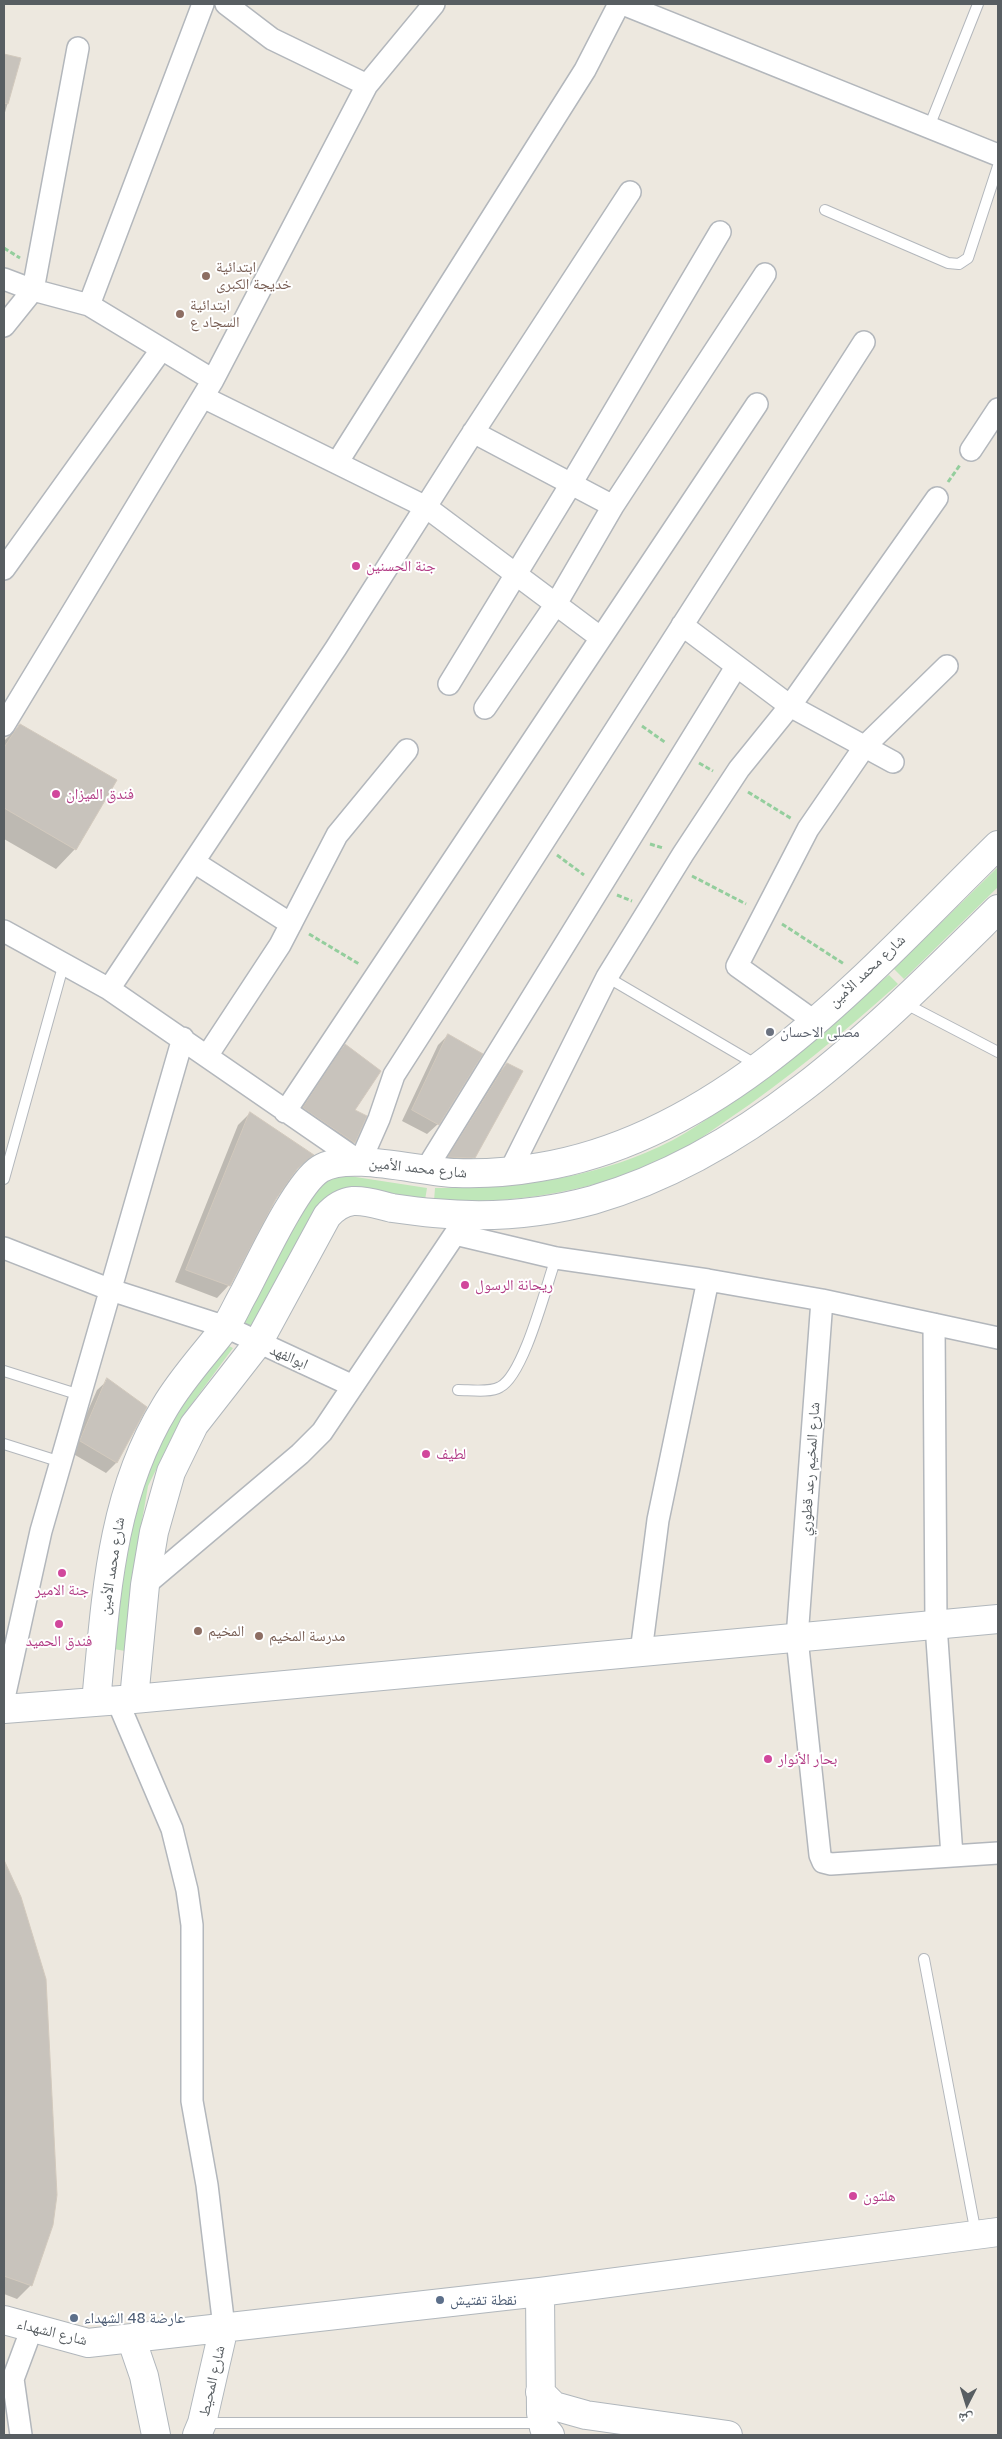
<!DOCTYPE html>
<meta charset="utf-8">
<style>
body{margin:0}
#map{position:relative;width:1002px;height:2439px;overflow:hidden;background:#ede8df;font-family:"Golos Text","Noto Naskh Arabic",sans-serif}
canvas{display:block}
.frame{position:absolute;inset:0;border:5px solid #585e62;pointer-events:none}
.north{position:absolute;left:942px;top:2379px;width:50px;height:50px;-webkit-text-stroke:4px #fff;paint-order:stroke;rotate:185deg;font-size:14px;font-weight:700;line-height:20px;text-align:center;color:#585e62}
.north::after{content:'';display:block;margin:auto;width:18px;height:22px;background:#585e62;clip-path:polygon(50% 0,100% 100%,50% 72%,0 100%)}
</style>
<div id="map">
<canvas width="1002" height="2439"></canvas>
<div class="frame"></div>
<div class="north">ش</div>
</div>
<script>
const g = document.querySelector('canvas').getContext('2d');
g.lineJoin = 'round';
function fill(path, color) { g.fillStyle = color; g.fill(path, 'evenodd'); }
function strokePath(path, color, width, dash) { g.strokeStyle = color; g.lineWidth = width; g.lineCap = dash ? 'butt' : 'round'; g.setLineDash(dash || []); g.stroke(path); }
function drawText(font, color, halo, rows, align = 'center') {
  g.font = font + ' "Golos Text","Noto Naskh Arabic",sans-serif'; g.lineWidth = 4; g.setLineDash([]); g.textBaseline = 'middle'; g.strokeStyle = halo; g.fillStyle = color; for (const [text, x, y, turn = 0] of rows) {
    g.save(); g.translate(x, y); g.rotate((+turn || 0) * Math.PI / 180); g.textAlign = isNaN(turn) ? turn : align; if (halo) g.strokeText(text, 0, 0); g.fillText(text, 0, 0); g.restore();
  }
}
fill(new Path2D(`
 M998,867v20l-94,92 -10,-10z
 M889,975l9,9c-55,49 -110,95 -171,136 -23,16 -46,33 -71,43 -70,30 -146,41 -222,38l1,-13c81,1 165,-10 238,-48 32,-17 61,-41 89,-63 43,-34 85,-68 127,-102z
 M349,1176l78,12 -2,12 -80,-11c-16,2 -22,10 -31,23l-64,116 -10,-5 68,-123 20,-21z
 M223,1343l10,5 -51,69 -34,69 -17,98 -6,67 -11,-2 16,-127 29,-87z`), '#bfe7b9');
fill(new Path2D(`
 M4,55l16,4 -16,57z
 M20,725l55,124 -19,20 -52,-30v-98z
 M448,1035l-10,89 -11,10 -25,-13 36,-76z
 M345,1046l8,64 12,7 -11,25 -11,11 -49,-35 41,-62z
 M507,1064l-33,93 -10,10h-24l57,-93z
 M250,1113l62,42 -18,17 -19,26 -46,87 -12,13 -42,-16 63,-157z
 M108,1380l38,27 -30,56 -10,10 -36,-21 27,-62z
 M4,1870l27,415 -14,14 -13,-5z`), '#0003');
const building = new Path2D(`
 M4,54l17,4 -13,46 -4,-1z
 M20,724l97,56 -41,70 -72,-42v-60z
 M448,1034l35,20 -44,71 -27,-15z
 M345,1044l36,27 -26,39 12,6 -12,27 -52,-35z
 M507,1063l16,8 -48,87 -27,-1z
 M250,1112l64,43 -16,13 -22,31 -46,87 -44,-16z
 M107,1378l40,29 -30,56 -37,-22z
 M4,1860l17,37 25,82 11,216 -4,30 -21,61 -28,-10z`);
fill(building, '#c8c3bc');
strokePath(building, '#d2c9bd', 1);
const lane = new Path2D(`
 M929,127l49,-123
 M825,210l123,53 11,1 9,-6 30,-92
 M607,977l150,88
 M904,1003l94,49
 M4,1179l60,-216
 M4,1371l76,24
 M458,1390c12,0 32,3 42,-3 24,-12 46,-101 56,-129
 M4,1444l57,18
 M924,1959l52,275
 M203,2423h338`);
const street = new Path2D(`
 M226,4l46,35 95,46
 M623,4l375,151
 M4,279l29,11 56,15 124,75
 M89,305l114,-301
 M4,326l29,-36 45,-242
 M203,397l223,110 175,131
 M473,432l140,74
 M971,450l27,-41
 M337,463l248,-393 34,-66
 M4,569l157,-219
 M682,625l108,81 103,56
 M449,684l122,-200 149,-252
 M485,708l71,-104 57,-98 152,-232
 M4,725l209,-345 154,-295 67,-81
 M194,862l97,62
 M4,931l105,58 251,173 19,-43 15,-44 470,-733
 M109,989l227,-341 129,-203 165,-253
 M814,1021l-77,-55 71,-137 57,-83 82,-80
 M207,1056l73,-111 57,-110 70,-85
 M285,1112l472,-708
 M425,1171l311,-504
 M510,1171l97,-194 76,-123 56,-85 51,-63 147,-208
 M467,1215l-12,19 101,24 152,22 114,20 176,38
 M4,1248l107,42 115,37 127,59
 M822,1300l-25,338 23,217 3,7 8,2 167,-11
 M934,1324l2,301 16,231
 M145,1585l155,-131 22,-22 133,-198
 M641,1652l17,-132 50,-240
 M4,1698l37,-167 142,-493
 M117,1700l55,129 15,61 5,35v176l15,84 17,142
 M21,2435l-8,-56 19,-51`);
const secondary = new Path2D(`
 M134,1699l11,-114 9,-53 17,-60 23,-47 64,-82 69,-127c7,-8 16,-14 26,-15 13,-1 26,4 39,7 14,2 28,4 42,5 53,5 108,1 159,-13 163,-47 287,-175 405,-291
 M96,1702c10,-103 14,-205 69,-295 17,-29 39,-52 59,-78 8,-11 13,-24 20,-36 15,-28 52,-109 76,-124 29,-18 100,3 136,4 28,1 56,-1 84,-6 188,-31 328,-195 458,-322
 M4,1709l130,-10 864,-80
 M540,2292l1,121 3,15 6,7
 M4,2320l84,23 452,-51 458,-60
 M131,2338l13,38 12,59
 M540,2392l14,14 32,9 142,20
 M197,2435l5,-12 22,-96`);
strokePath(lane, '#b3b7bc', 12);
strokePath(street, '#b3b7bc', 24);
strokePath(secondary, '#b1b7bc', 30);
strokePath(new Path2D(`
 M4,248l16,10
 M948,482l12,-17
 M642,726l24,17
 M699,763l14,8
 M748,792l44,27
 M650,844l13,4
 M557,855l27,20
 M692,876l54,28
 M617,895l15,6
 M782,924l62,40
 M309,934l50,30`), '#94ce9d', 3, [5, 2.5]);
strokePath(lane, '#fff', 10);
strokePath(street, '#fff', 21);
strokePath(secondary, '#fff', 28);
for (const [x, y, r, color] of [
 [206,276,5,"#8d6e63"],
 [180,314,5,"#8d6e63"],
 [356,566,5,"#d1479c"],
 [56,794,5,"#d1479c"],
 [770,1032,5,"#6b7280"],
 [465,1285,5,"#d1479c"],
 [426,1454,5,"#d1479c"],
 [62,1573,5,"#d1479c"],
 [59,1624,5,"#d1479c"],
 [198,1631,5,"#8d6e63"],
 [259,1636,5,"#8d6e63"],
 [768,1759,5,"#d1479c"],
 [853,2196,5,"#d1479c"],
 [440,2300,5,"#5c6f8a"],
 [74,2318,5,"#5c6f8a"]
]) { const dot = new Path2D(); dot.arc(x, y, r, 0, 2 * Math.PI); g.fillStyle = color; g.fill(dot); strokePath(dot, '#fff', 2); }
drawText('15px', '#785e54', '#fff', [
 ["ابتدائية",216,267],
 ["خديجة الكبرى",216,284],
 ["ابتدائية",190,305],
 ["السجاد ع",190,322],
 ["المخيم",208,1631],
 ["مدرسة المخيم",269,1636]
], 'left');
drawText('15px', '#b23c85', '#fff', [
 ["جنة الحسنين",366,566],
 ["فندق الميزان",66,794],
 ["ريحانة الرسول",475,1285],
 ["لطيف",436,1454],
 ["جنة الامير",62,1590,"center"],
 ["فندق الحميد",59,1641,"center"],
 ["بحار الأنوار",778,1759],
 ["هلتون",863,2196]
], 'left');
drawText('15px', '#585e62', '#fff', [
 ["شارع محمد الأمين",867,971,-43],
 ["شارع محمد الأمين",418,1168,6],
 ["ابوالفهد",289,1357,24],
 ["شارع المخيم رعد قطوري",810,1469,-86],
 ["شارع محمد الأمين",112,1566,-81],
 ["شارع الشهداء",52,2332,14],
 ["شارع المحيط",212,2381,-77]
]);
drawText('15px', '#5b616d', '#fff', [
 ["مصلى الاحسان",780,1032]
], 'left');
drawText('15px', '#4e5e75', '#fff', [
 ["نقطة تفتيش",450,2300],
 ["عارضة 48 الشهداء",84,2318]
], 'left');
</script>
